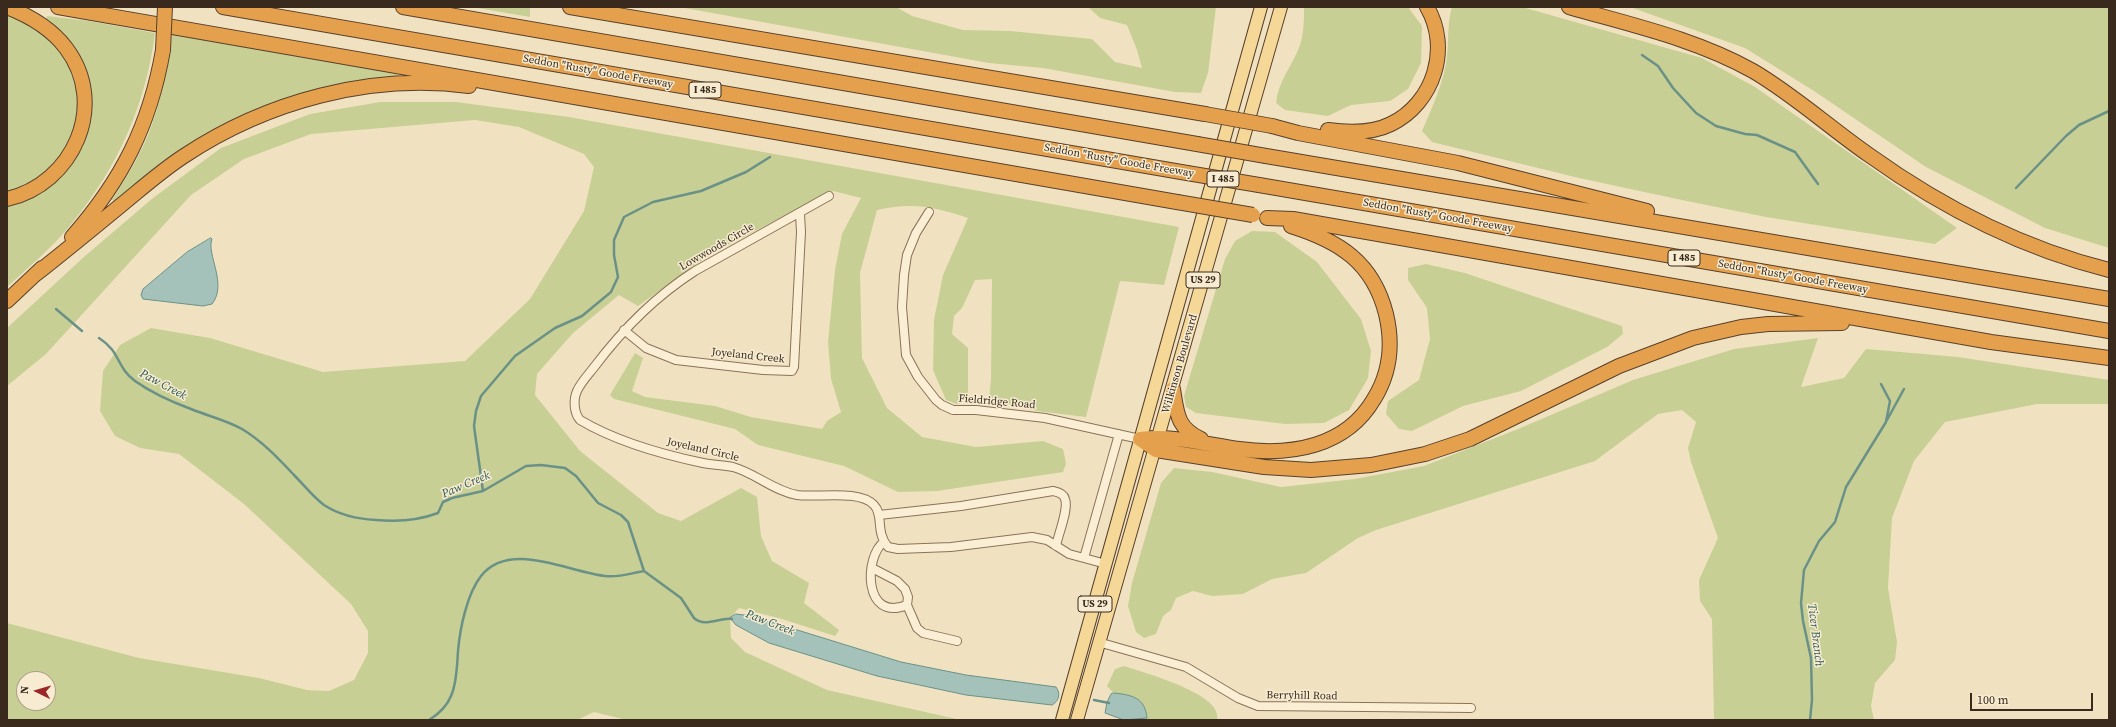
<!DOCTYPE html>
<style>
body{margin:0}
#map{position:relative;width:2116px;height:727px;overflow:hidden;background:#f0e2c1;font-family:"Source Serif 4",serif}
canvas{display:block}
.frame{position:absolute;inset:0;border:8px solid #392a1d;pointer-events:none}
.north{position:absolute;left:16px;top:671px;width:40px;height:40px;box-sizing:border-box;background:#f7ecd1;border:1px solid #ab9e89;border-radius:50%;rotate:275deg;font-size:11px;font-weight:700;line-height:16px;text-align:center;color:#392a1d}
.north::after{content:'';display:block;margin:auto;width:14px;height:18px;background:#9c2527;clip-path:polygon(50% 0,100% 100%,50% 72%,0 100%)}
.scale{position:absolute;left:1970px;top:693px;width:123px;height:18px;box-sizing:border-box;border:2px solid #392a1d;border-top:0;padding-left:5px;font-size:12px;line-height:14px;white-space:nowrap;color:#392a1d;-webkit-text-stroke:3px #f7ecd1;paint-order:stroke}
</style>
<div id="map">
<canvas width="2116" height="727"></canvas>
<div class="frame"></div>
<div class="north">N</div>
<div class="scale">100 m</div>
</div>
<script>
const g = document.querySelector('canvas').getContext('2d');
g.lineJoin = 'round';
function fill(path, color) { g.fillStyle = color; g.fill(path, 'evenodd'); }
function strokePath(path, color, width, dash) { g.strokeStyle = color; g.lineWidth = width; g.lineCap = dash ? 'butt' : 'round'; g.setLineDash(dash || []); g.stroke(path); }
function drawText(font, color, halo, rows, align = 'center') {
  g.font = font + ' "Source Serif 4",serif'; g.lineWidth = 3; g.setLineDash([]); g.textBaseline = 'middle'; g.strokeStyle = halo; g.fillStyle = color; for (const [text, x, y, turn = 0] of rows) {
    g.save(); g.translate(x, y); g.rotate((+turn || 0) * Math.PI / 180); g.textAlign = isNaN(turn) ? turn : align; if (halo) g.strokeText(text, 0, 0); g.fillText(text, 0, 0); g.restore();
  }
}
fill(new Path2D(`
 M472,7h58v10z
 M679,7h217l16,9 51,14 47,1 82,8 23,23 27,6 -5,-18 -10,-25 -27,-7 -12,-11h128l-8,66 -7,20 -26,-1 -132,-24 -54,-5z
 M1304,7h104l14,19 -1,37 -13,26 -18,12 -39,4 -23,11 -43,-6 -9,-7c2,-21 15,-36 23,-55 5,-13 5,-28 5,-41z
 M1452,7h70l180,51 53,29 202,141 -22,16 -169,-27 -89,-18 -98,-21 -147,-36 -10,-11c10,-23 22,-49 25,-74 2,-18 0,-33 5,-50z
 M1630,7h479v241l-64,-20 -119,-61 -112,-76 -69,-43z
 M7,12c12,6 28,11 38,20 47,43 45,110 -7,148 -8,6 -21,9 -31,13z
 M47,16l42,5 66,12c-9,71 -37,134 -83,190 -18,23 -43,44 -65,64v-83l64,-42 17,-76 -42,-65z
 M172,34l229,40 -1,5 -155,37 -46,22 -33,23 -50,41 -4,-2c15,-24 31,-49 40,-76 11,-29 15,-60 20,-90z
 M380,102h76l113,15 610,110 -15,58 -44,-4 -34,136 -49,-6 -48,-11 2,-21 1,-100 -17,1 -13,28 -8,8 -2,18 16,14v47l-11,9 -11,-4 -13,-30 1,-50 9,-45 25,-57c-34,-11 -55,-16 -91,-8l-17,63 2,85 25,50 35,29 54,10 67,-6 20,8 3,15 -3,8 -126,19 -39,1 -54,-26 -86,-21 -23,-16 -121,-30 -4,-4 25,-42 8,5 -11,33 13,6 70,9 36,11 71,12 5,-8 14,-9 -10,-33 -3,-37 7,-72 7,-36 19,-36 -28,-7 -121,62 -74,53 -19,-11 -46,38 -36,41 -2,21 45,56 78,62 23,8 60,-33 16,9 4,39 11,25 37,22 -5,20 35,27 -4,6 -53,-17 -43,-11 -9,10 1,20 14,14 82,38 134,30h-334l-33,-8 -17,8h-570v-97l132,35 120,20 48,12 22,1 25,-11 14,-27v-22l-17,-27 -107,-100 -65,-50 -39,-6 -25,-12 -15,-25 3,-40 17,-26 31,-17 59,10 113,34 142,-11 65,-62 54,-88 10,-44 -10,-13 -65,-27 -44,-7 -164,14 -67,25 -53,36 -145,159 -39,32v-58l78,-72 68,-58 68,-50 89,-34zM24,679h24v24h-24z
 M1252,231l23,1 42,30 44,57 10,32 -3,27 -19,32 -25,13 -39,1 -89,-11 -10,-6 -2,-11 41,-137 10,-18z
 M1426,264l39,9 157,53 1,8 -16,13 -86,44 -58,15 -51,25 -13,-2 -13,-15 2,-13 31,-21 11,-41 -3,-31 -19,-28v-12z
 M1818,338l-17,49 43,-9 22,-29 92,8 151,23v24h-72l-92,18 -31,39 -22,57 -4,70 9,54 -2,18 -20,23 -4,23 3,14h-160l-2,-101 -12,-18 -1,-21 19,-42 -27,-76 -3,-14 8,-26 -14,-12 -24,4 -63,47 -219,69 -18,8 -52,35 -34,6 -29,15 -31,2 -19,-5 -17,7 -5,12 -8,6 -7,18 -12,4 -8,-6 -8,-26 4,-23 29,-100 13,-15 38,4 69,15 74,-8 69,-13 94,-37 115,-49 101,-31z
 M1124,666c21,7 83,24 92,45 1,2 1,6 2,9h-80l-31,-34 8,-17z`), '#c8cf94');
const water = new Path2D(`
 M211,238l1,1c-6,15 16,45 0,65l-9,2 -60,-7 -2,-4 2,-6 44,-37z
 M736,614l16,2 149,46 65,13 90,12c5,7 3,14 -4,18l-86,-10 -89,-19 -108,-33 -33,-18 -6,-7z
 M1114,693c19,2 31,5 33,25l-23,2 -19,-7 2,-11 4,-8z`);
fill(water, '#a4c2b9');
strokePath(water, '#6a9187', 1);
strokePath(new Path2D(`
 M1642,55l16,11 15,22 23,25 20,13 29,8 12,1 38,17 23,32
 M2016,188l50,-52 13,-11 30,-14
 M56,309l26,22
 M99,338c22,14 17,29 36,43 17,12 37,21 56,28 17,7 35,11 51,20 20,12 36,29 52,46 10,10 19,22 30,30 15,10 34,14 52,15 22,2 41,1 62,-7l5,-11 9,-4 31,-7 43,-25 15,-1 24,3 11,8 22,27 23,12 7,7 16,49 37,27 13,20c11,10 26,-1 38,1
 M1887,420l17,-31
 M483,491l-9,-65 2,-15 5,-15 34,-40 40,-28 27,-12 29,-24 7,-15 -4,-22v-15l10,-23 29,-15 48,-11 45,-19 24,-15
 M1094,700l15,3
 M429,720c8,-5 18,-14 22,-24 6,-13 6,-31 7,-45 2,-23 9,-57 23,-75 29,-36 87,-4 124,0 14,2 26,-3 39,-5
 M1810,720l2,-20 -1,-42 -8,-37 -2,-18 3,-33 15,-29 16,-19 11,-35 40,-65 4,-21 -9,-17`), '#6a9187', 2.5);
const minor = new Path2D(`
 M829,196l-134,75c-39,25 -72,58 -100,95 -6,8 -14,16 -18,25 -4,9 -3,22 3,29 37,22 80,34 123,43 10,2 20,2 30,4 22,6 41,24 64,28 20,3 62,-6 77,10 10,10 1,27 14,42l10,2 53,-2 81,-10 15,3 22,14 37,10
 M929,212l-13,21 -9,22 -3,20 -2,32 4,48 12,22 18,23 6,5 11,5h23l69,8 95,21
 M624,330l22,18 30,12 87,10 29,1 2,-4 7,-135 -1,-18
 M879,515l82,-9 92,-15c5,1 11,3 12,8 4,10 -7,36 -9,47
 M884,542c-20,14 -21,81 23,63
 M1084,558l35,-124
 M872,568l25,13 8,8 3,8 -1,8 10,23 6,5 34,8
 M1098,642l88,25 52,31 20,8 213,2`);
const primary = new Path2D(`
 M1062,720l199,-713
 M1077,720l204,-713`);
const motorway = new Path2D(`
 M7,7c23,9 44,21 59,41 43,57 7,136 -59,151
 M58,7l1119,195
 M223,7l964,166
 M403,7l794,137
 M570,7l635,107
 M1569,7c62,18 127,32 184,64 41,24 77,57 116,84 74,53 152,93 240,115
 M1272,126l26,7 160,30 189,48
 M1328,130c21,3 45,3 63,-6 43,-21 60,-76 36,-117
 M1266,156l843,143
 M1259,185l850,146
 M1267,218l26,1 698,123 118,16
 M72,237c50,-57 78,-112 91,-187
 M36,274c28,-22 56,-45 84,-68 21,-17 41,-35 64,-50 83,-55 187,-83 285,-70
 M7,301l35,-33
 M1173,389c4,25 4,39 28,50
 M1140,439l16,11 108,17 47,3 60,-5 54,-11 45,-15 149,-73 74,-28 48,-11 27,-3 74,-1
 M1140,439c33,-4 65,5 99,10 52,7 107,-2 135,-50 16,-26 19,-56 12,-85 -13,-52 -47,-73 -95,-88`);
strokePath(minor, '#8a7258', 10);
strokePath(primary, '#58402c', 14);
strokePath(motorway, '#58402c', 16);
strokePath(minor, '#faefd5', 8);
strokePath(primary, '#f5d797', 12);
strokePath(motorway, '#e4a04d', 14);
const motorwayBridge = new Path2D(`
 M163,50l2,-43
 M1205,114l67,12
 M1197,144l69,12
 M1187,173l72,12
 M1177,202l76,13`);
strokePath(motorwayBridge, '#58402c', 16, []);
strokePath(motorwayBridge, '#e4a04d', 14);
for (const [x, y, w] of [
 [705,90,32],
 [1223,179,32],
 [1684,258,32],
 [1203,280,34],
 [1095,604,34]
]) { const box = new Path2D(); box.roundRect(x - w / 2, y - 8, w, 16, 3); g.fillStyle = '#f7ecd1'; g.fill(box); strokePath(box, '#392a1d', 1); }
drawText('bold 10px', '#392a1d', null, [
 ["I 485",705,90],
 ["I 485",1223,179],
 ["I 485",1684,258],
 ["US 29",1203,280],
 ["US 29",1095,604]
]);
drawText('11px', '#392a1d', '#f7ecd1', [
 ["Seddon \"Rusty\" Goode Freeway",598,72,10],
 ["Seddon \"Rusty\" Goode Freeway",1119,161,10],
 ["Seddon \"Rusty\" Goode Freeway",1438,216,10],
 ["Lowwoods Circle",717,247,-30],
 ["Seddon \"Rusty\" Goode Freeway",1793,277,10],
 ["Joyeland Creek",748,356,6],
 ["Wilkinson Boulevard",1180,364,-74],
 ["Fieldridge Road",997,402,5],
 ["Joyeland Circle",703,450,13],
 ["Berryhill Road",1302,696,1]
]);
drawText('italic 12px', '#2b5a56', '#f7ecd1', [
 ["Paw Creek",163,385,28],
 ["Paw Creek",466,485,-23],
 ["Paw Creek",770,623,21],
 ["Ticer Branch",1815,635,83]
]);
</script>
